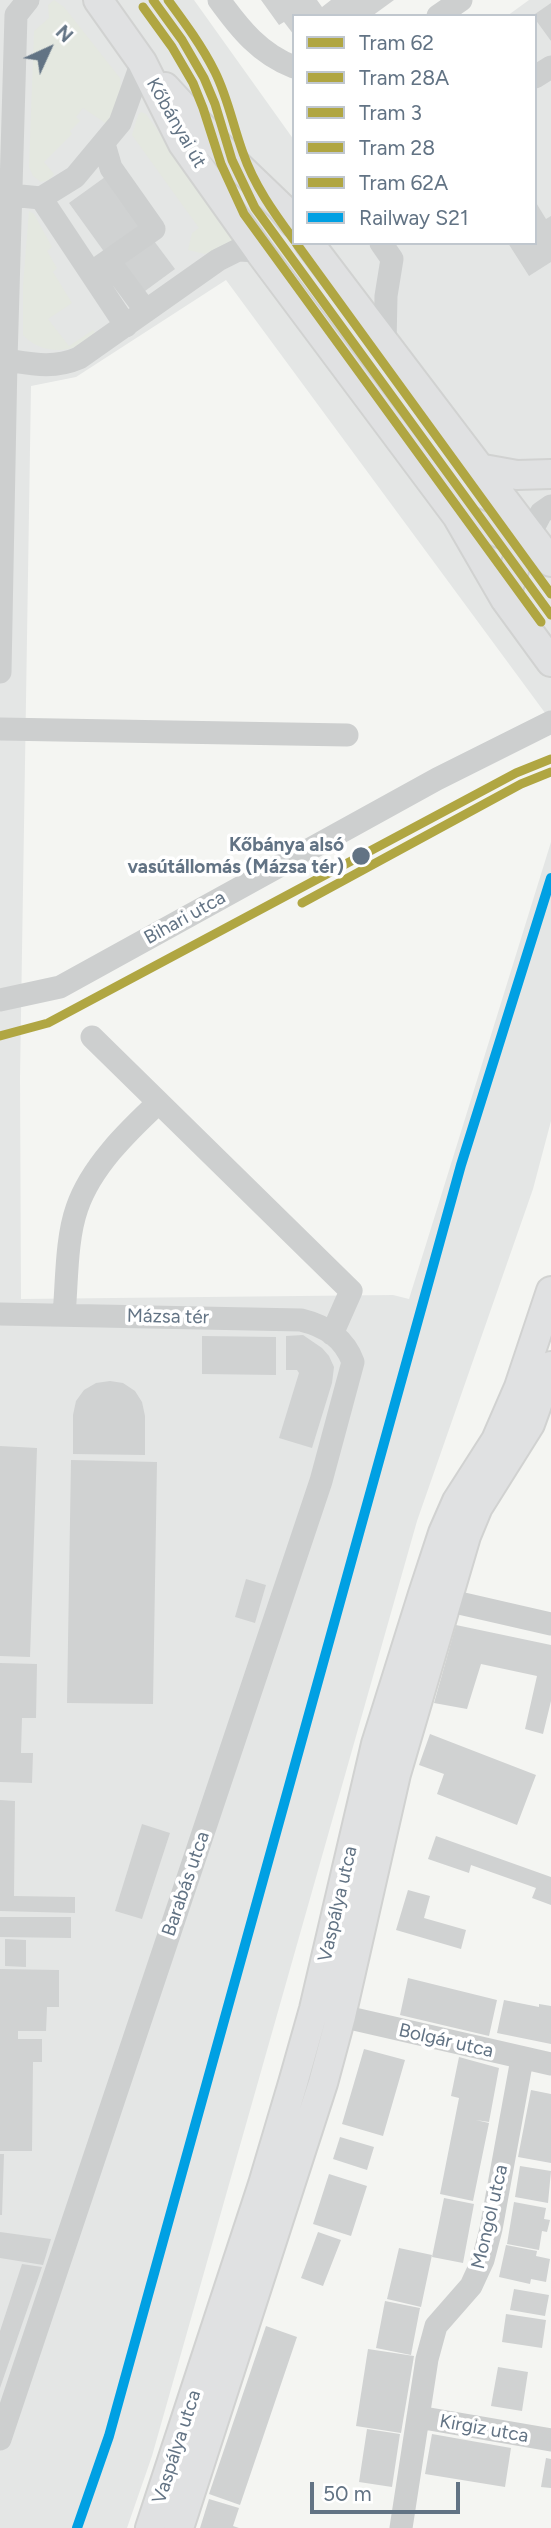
<!DOCTYPE html>
<meta charset="utf-8">
<style>
body{margin:0}
#map{position:relative;width:551px;height:2528px;overflow:hidden;background:#f4f5f2;font-family:Figtree,sans-serif}
canvas{display:block}
.legend{position:absolute;left:292px;top:14px;width:245px;height:231px;box-sizing:border-box;background:#fff;border:2px solid #c0c7ce;margin:0;padding:9px 12px;list-style:none;font-size:21px;color:#627384}
.legend li{display:flex;align-items:center;gap:14px;height:35px}
.legend b{width:35px;border:2px solid #c0c7ce}
.north{position:absolute;left:14px;top:14px;width:70px;height:70px;-webkit-text-stroke:5px #fff;paint-order:stroke;rotate:45deg;font-size:19px;font-weight:700;line-height:28px;text-align:center;color:#627384}
.north::after{content:'';display:block;margin:auto;width:24px;height:32px;background:#627384;clip-path:polygon(50% 0,100% 100%,50% 72%,0 100%)}
.scale{position:absolute;left:310px;top:2482px;width:150px;height:32px;box-sizing:border-box;border:4px solid #627384;border-top:0;padding-left:9px;font-size:21px;line-height:24px;white-space:nowrap;color:#627384;-webkit-text-stroke:5px #fff;paint-order:stroke}
</style>
<div id="map">
<canvas width="551" height="2528"></canvas>
<ul class="legend">
<li><b style="height:9px;background:#b0a642"></b>Tram 62</li>
<li><b style="height:9px;background:#b0a642"></b>Tram 28A</li>
<li><b style="height:9px;background:#b0a642"></b>Tram 3</li>
<li><b style="height:9px;background:#b0a642"></b>Tram 28</li>
<li><b style="height:9px;background:#b0a642"></b>Tram 62A</li>
<li><b style="height:9px;background:#00a0e3"></b>Railway S21</li>
</ul>
<div class="north">N</div>
<div class="scale">50 m</div>
</div>
<script>
const g = document.querySelector('canvas').getContext('2d');
g.lineJoin = 'round';
function fill(path, color) { g.fillStyle = color; g.fill(path, 'evenodd'); }
function strokePath(path, color, width, dash) { g.strokeStyle = color; g.lineWidth = width; g.lineCap = dash ? 'butt' : 'round'; g.setLineDash(dash || []); g.stroke(path); }
function drawText(font, color, halo, rows, align = 'center') {
  g.font = font + ' Figtree,sans-serif'; g.lineWidth = 7; g.setLineDash([]); g.textBaseline = 'middle'; g.strokeStyle = halo; g.fillStyle = color; for (const [text, x, y, turn = 0] of rows) {
    g.save(); g.translate(x, y); g.rotate((+turn || 0) * Math.PI / 180); g.textAlign = isNaN(turn) ? turn : align; if (halo) g.strokeText(text, 0, 0); g.fillText(text, 0, 0); g.restore();
  }
}
fill(new Path2D(`
 M0,0h194l100,140v103h241v-227h-28l22,-16h22v721l-325,-441 -150,97 -45,9 -11,691 1,222 372,-4 16,4 142,-457v279l-18,68 -116,332 -265,935 -25,72h-127z`), '#e4e6e5');
fill(new Path2D(`
 M54,0l10,7 56,71 1,16 -14,30 -24,-16 -7,9 4,4 -10,10 2,3 -28,28 10,12 -5,6 -8,2 -8,-6 -4,-9 5,-136 15,-13 -1,-13z
 M141,112l5,2 90,127 -31,13 -17,-4 4,-17 7,-5 -67,-93 6,-20z
 M29,211l5,3 18,33 -5,4 10,17 -4,4 19,31 -24,16 21,27 24,-16 2,2c-17,23 -53,24 -72,3v-50z`), '#e4e8e0');
fill(new Path2D(`
 M261,0h56l5,7 9,-7h63l-22,16h-78v19l-10,-13 -5,3z
 M551,3v38l-16,-22v-5z
 M112,172l39,65 24,32 -45,33 -17,-38 -44,-61z
 M535,201l11,18 5,-3v46l-22,14 -21,-33h27z
 M303,1335l19,13 7,8 5,11 -2,16 -20,65 -33,-10 20,-65 -2,-3h-11v-34z
 M202,1336l74,1v38l-74,-1z
 M110,1381l13,2 12,8 7,11 3,14v39l-72,-1v-39l3,-14 8,-11 12,-7z
 M0,1446l37,2 -7,209 -30,-1z
 M71,1460l86,2 -4,242 -86,-1z
 M246,1579l20,6 -11,38 -20,-6z
 M456,1625l95,20v56l-8,33 -18,-5 12,-53 -56,-12 -14,45 -33,-6z
 M0,1663l37,1 -1,54h-14l-1,35h12l-1,30 -32,-1z
 M430,1734l106,41 -19,50 -80,-31 7,-20 -25,-9z
 M0,1800l15,1 -1,95 61,1v16l-75,-2z
 M142,1824l28,9 -28,86 -27,-8z
 M436,1836l115,41v28l-19,-7 4,-10 -65,-23 -2,8 -41,-14z
 M408,1890l22,6 -6,22 42,12 -5,19 -65,-19z
 M0,1917h71v21l-71,-1z
 M5,1939l21,1v27l-21,-1z
 M0,1969l59,1v37h-12l-1,24h-28v8h24v23h-9l-1,89h-32z
 M408,1978l89,22 -8,36 -89,-21z
 M504,2000l35,7v-3l12,2v38l-54,-11z
 M364,2049l41,11 -22,76 -41,-12z
 M459,2057l40,11 -10,54 -13,-2 13,3 -16,78 -33,-7 19,-96 -8,-2z
 M531,2090l20,4v69l-33,-6z
 M340,2137l34,10 -7,23 -34,-11z
 M0,2154h4l-2,61h-2z
 M520,2166l31,5 -3,32 -33,-6z
 M329,2174l38,12 -16,50 -38,-12z
 M444,2198l30,6 -11,59 -31,-6z
 M514,2202l32,6 -2,11 6,1 -3,12 -5,-1 -3,19 -32,-6z
 M0,2232l51,7 -8,26 -43,-7z
 M318,2232l23,8 -18,46 -22,-8z
 M506,2245l31,6 -1,5 14,3 -4,23 -15,-3 -1,5 -31,-7z
 M399,2248l33,7 -11,52 -34,-8z
 M22,2264l20,3 -42,121v-57z
 M514,2289l35,6 -4,21 -35,-6z
 M385,2301l35,7 -9,47 -35,-7z
 M506,2314l40,6 -4,28 -40,-6z
 M266,2326l31,11 -57,168 -31,-11z
 M368,2349l46,7 -13,77 -45,-7z
 M498,2367l30,5 -6,39 -31,-5z
 M367,2429l33,5 -8,53 -33,-5z
 M432,2434l79,14 -6,39 -80,-13z
 M546,2458l5,1v29l-10,-1z
 M209,2499l30,9 -6,18 6,2h-39z`), '#d0d2d2');
const major = new Path2D(`
 M98,0l44,62 41,82 76,107 198,265 48,83 46,63
 M165,87l67,73 49,47 13,16
 M309,243l242,319
 M478,468l39,7 34,-1
 M457,516l48,19 25,-1
 M505,599l14,-45 11,-20
 M150,2528l113,-344 30,-101 21,-74 62,-265 47,-150 20,-61 14,-32 39,-61 23,-53 32,-96
 M179,2528l144,-445 18,-67 55,-242 70,-238 12,-29 52,-83 21,-58`);
strokePath(major, '#d1d2d1', 32);
strokePath(new Path2D(`
 M219,0c21,29 41,54 75,67
 M438,16l23,-16
 M535,77l16,-10
 M10,195l31,3 34,-21 45,-54 22,-61
 M41,198l85,128
 M381,243l11,16 -6,37 -1,48
 M109,261l37,50
 M91,273l63,-44 -43,-61 -7,-24
 M6,360c26,4 48,9 73,-2l139,-98 20,-10 21,1
 M530,534l11,-21 10,-7
 M0,672l6,-312 10,-345 12,-15
 M0,729l347,6
 M0,1000l60,-13 377,-208 114,-57
 M92,1037l259,254 -19,43
 M0,1314l301,6c25,6 43,18 52,42l-32,119 -321,958
 M64,1315c3,-33 2,-76 13,-107 14,-41 50,-76 81,-105
 M433,1597l118,27
 M341,2016l210,48
 M418,2417l133,23
 M401,2528l26,-169 9,-33 35,-40 12,-26 8,-31 31,-170`), '#cdcfcf', 23);
strokePath(major, '#e0e1e2', 28);
strokePath(new Path2D(`
 M77,2528l32,-92 352,-1271 90,-287`), '#00a0e3', 10);
strokePath(new Path2D(`
 M153,0l29,40 22,38 11,26 17,56 23,48 296,407`), '#b0a642', 9);
strokePath(new Path2D(`
 M143,7l29,40 21,36 10,25 18,56 23,50 297,408`), '#b0a642', 9);
strokePath(new Path2D(`
 M0,1036l48,-13 468,-250 35,-14`), '#b0a642', 9);
strokePath(new Path2D(`
 M168,0c17,23 34,46 47,72 13,26 18,54 28,81 11,32 31,60 51,87
 M296,243l255,351`), '#b0a642', 9);
strokePath(new Path2D(`
 M302,903l219,-119 30,-12`), '#b0a642', 9);
for (const [x, y, r, color] of [
 [361,856,10,"#627384"]
]) { const dot = new Path2D(); dot.arc(x, y, r, 0, 2 * Math.PI); g.fillStyle = color; g.fill(dot); strokePath(dot, '#fff', 2.5); }
drawText('19px', '#627384', '#fff', [
 ["Kőbányai út",176,123,60],
 ["Bihari utca",185,918,-29],
 ["Mázsa tér",168,1317,1],
 ["Barabás utca",186,1884,-71],
 ["Vaspálya utca",338,1904,-77],
 ["Bolgár utca",446,2041,13],
 ["Mongol utca",490,2217,-77],
 ["Kirgiz utca",484,2429,10],
 ["Vaspálya utca",177,2447,-72]
]);
drawText('bold 19px', '#627384', '#fff', [
 ["Kőbánya alsó",344,845],
 ["vasútállomás (Mázsa tér)",344,867]
], 'right');
</script>
